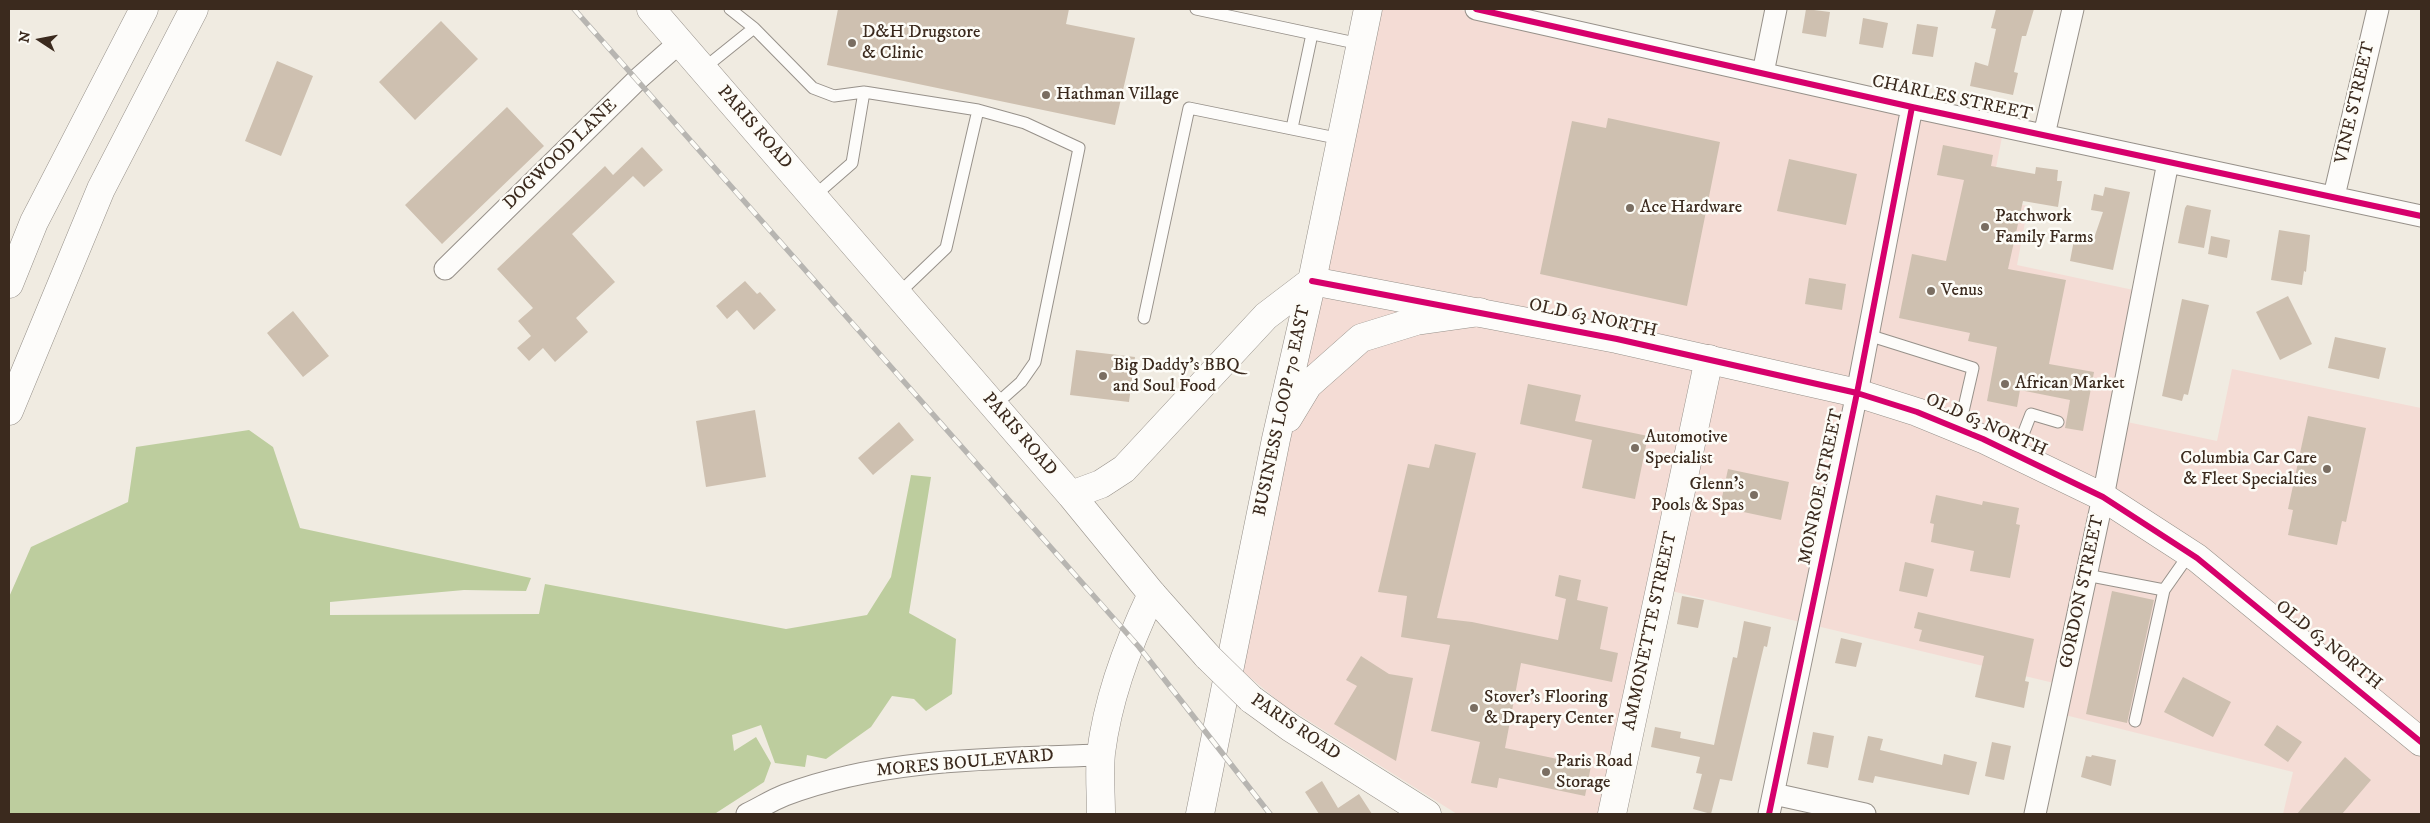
<!DOCTYPE html>
<style>
body{margin:0}
#map{position:relative;width:2430px;height:823px;overflow:hidden;background:#f0ebe1;font-family:"IM FELL DW Pica",serif}
canvas{display:block}
.frame{position:absolute;inset:0;border:10px solid #3b2a1e;pointer-events:none}
.north{position:absolute;left:15px;top:15px;width:50px;height:50px;-webkit-text-stroke:4px #fdfcf7;paint-order:stroke;rotate:281deg;font-size:14px;font-weight:700;line-height:20px;text-align:center;color:#3b2a1e}
.north::after{content:'';display:block;margin:auto;width:18px;height:22px;background:#3b2a1e;clip-path:polygon(50% 0,100% 100%,50% 72%,0 100%)}
</style>
<div id="map">
<canvas width="2430" height="823"></canvas>
<div class="frame"></div>
<div class="north">N</div>
</div>
<script>
const g = document.querySelector('canvas').getContext('2d');
g.lineJoin = 'round';
function fill(path, color) { g.fillStyle = color; g.fill(path, 'evenodd'); }
function strokePath(path, color, width, dash) { g.strokeStyle = color; g.lineWidth = width; g.lineCap = dash ? 'butt' : 'round'; g.setLineDash(dash || []); g.stroke(path); }
function drawText(font, color, halo, rows, align = 'center') {
  g.font = font + ' "IM FELL DW Pica",serif'; g.lineWidth = 5; g.setLineDash([]); g.textBaseline = 'middle'; g.strokeStyle = halo; g.fillStyle = color; for (const [text, x, y, turn = 0] of rows) {
    g.save(); g.translate(x, y); g.rotate((+turn || 0) * Math.PI / 180); g.textAlign = isNaN(turn) ? turn : align; if (halo) g.strokeText(text, 0, 0); g.fillText(text, 0, 0); g.restore();
  }
}
fill(new Path2D(`
 M1371,9h85l547,123 -13,66 38,8 -11,59 121,26 -25,128 104,22 15,-72 189,39v406h-138l10,-42 -240,-60 5,-28 -395,-95 -43,225h-163l-175,-110 -48,-40z`), '#f4dcd5');
fill(new Path2D(`
 M249,430l24,17 27,81 231,50 -5,13 -62,-1 -134,12v13l209,-1 6,-30 241,45 81,-14 24,-38 20,-102 20,2 -22,136 47,26 -4,55 -26,17 -12,-12 -22,-3 -21,31 -45,32 -19,-4 -2,12 -30,-4 -14,-38 -29,10 2,16 22,-14 15,26 -7,19 -48,31 -8,1h-699v-217l22,-50 97,-45 8,-55z`), '#bdcd9e');
fill(new Path2D(`
 M838,9h231l-3,15 69,14 -20,87 -288,-60z
 M1806,9l24,3 -4,25 -24,-4z
 M1996,9h38l-8,27h-4l-8,36 4,1 -5,22 -43,-9 5,-24 13,4 8,-37 -5,-1z
 M1863,18l25,5 -5,25 -24,-4z
 M441,21l37,38 -63,61 -36,-38z
 M1917,24l21,3 -5,30 -21,-3z
 M277,61l36,15 -32,80 -36,-15z
 M507,107l37,39 -102,98 -37,-39z
 M1608,118l112,24 -33,164 -147,-32 32,-153 34,7z
 M1943,145l50,10 -2,11 44,8 1,-7 22,3 -1,11h5l-4,26 -35,-6 -15,68 58,11 -17,84 45,8 -11,59 -18,-3 5,-28 -50,-10 -3,17 -30,-6 10,-54 -29,-6 2,-8 -71,-15 13,-64 34,7 18,-81 -27,-5z
 M642,147l21,23 -19,17 -11,-11 -61,58 43,48 -39,36 12,14 -33,30 -12,-14 -14,13 -12,-13 14,-12 -13,-15 15,-13 -36,-39 108,-103 8,9z
 M1789,159l68,15 -11,51 -69,-14z
 M2105,187l25,5 -17,78 -43,-9 4,-21 19,1 10,-29 -12,-2 3,-16 9,2z
 M2187,205l24,5 -7,38 -26,-5 7,-35z
 M2279,230l31,5 -4,37 -2,-1 -2,14 -31,-5z
 M2211,236l19,4 -3,18 -19,-4z
 M1809,278l37,6 -4,26 -37,-6z
 M745,281l12,13 3,-2 16,18 -22,20 -17,-20 -10,9 -11,-13z
 M2288,296l24,48 -32,16 -24,-48z
 M2182,299l27,6 -21,90 -4,-1 -2,7 -20,-5z
 M293,311l36,45 -26,21 -36,-44z
 M2335,337l51,11 -7,31 -51,-11z
 M1076,350l59,7 -6,45 -59,-7z
 M1528,384l53,11 -6,26 73,15 -13,63 -53,-11 10,-48 -72,-16z
 M755,410l11,67 -60,10 -10,-66z
 M2308,416l58,12 -20,94 -4,-1 -5,24 -49,-10 5,-25 -5,-1z
 M899,422l15,18 -41,35 -15,-17z
 M1435,444l41,9 -39,165 35,4 86,18 8,-41 -11,-3 4,-21 22,5 -4,20 31,7 -8,42 18,4 -6,29 -91,-19 -16,85 86,18 -6,30 -86,-18 -2,10 -26,-5 9,-41 -49,-11 19,-86 -49,-8 6,-41 -29,-4 30,-128 21,4z
 M1728,469l61,13 -8,38 -61,-13z
 M1936,495l46,10 1,-4 36,7 -3,16 4,1 -10,53 -40,-7 4,-20 -43,-9 3,-18 -4,-1z
 M1905,562l29,7 -7,28 -28,-6z
 M2112,591l42,9 -27,123 -41,-9z
 M1682,596l22,4 -6,28 -21,-4z
 M1918,612l116,27 -9,42 4,1 -5,26 -49,-11 9,-41 -65,-15 3,-11 -8,-2z
 M1744,621l27,6 -4,20 -3,-1 -32,135 -12,-2 -9,35 -18,-5 9,-35 -6,-1 4,-16 -49,-10 4,-20 26,5 -1,6 34,7 19,-88 4,1z
 M1841,638l21,5 -6,24 -21,-4z
 M1361,656l28,18 24,4 -17,83 -62,-37 23,-38 -11,-6z
 M2183,677l48,25 -18,35 -49,-25z
 M2277,725l25,17 -14,20 -24,-17z
 M1813,732l21,4 -6,32 -21,-4z
 M1868,736l15,3 -3,11 62,15 2,-11 33,8 -8,33 -94,-19 -2,7 -15,-3z
 M1992,742l19,4 -7,34 -19,-4z
 M2092,755l24,5 -5,26 -30,-9 5,-21 5,1z
 M2345,757l26,23 -29,34h-45z
 M1322,781l16,27 21,-14 13,20h-53l-14,-22z`), '#cec0b0');
const service = new Path2D(`
 M730,9l24,19
 M1196,9l164,35
 M703,69l51,-41 59,60 21,8 30,-4 114,18 47,13 54,25 -44,214 -14,20 -27,24
 M1292,128l20,-94
 M813,197l39,-34 12,-71
 M898,294l48,-46 32,-138
 M1144,318l45,-210 152,31
 M1868,335l105,33 -14,61
 M2015,455l16,-41 27,8
 M2086,575l78,15
 M2135,721l29,-131 26,-37`);
const minor = new Path2D(`
 M1476,9l436,98 509,109
 M1763,73l13,-64
 M2044,135l29,-126
 M2334,196l44,-187
 M445,269l193,-190 42,-37
 M1774,794l91,20
 M747,814c13,-6 25,-14 38,-19 101,-38 210,-36 316,-40
 M1769,814l88,-421 55,-286
 M2035,814l68,-317 65,-335`);
const tertiary = new Path2D(`
 M1612,814l97,-455`);
const secondary = new Path2D(`
 M651,9l420,486 81,99 56,63
 M1071,495l30,-11 23,-15 142,-153 46,-35 305,58 240,54 60,19 66,27 120,58 94,61 224,184
 M1251,699l40,29 136,86`);
const primary = new Path2D(`
 M1288,418l20,-33 53,-47 55,-17 64,-9
 M1101,814c0,-20 -2,-41 0,-61 7,-56 27,-109 51,-159
 M1200,814l76,-375 36,-158 56,-272`);
const motorway = new Path2D(`
 M9,284l25,-62 110,-213
 M9,411l92,-222 93,-180`);
strokePath(service, '#97918a', 13);
strokePath(minor, '#97918a', 23);
strokePath(tertiary, '#97918a', 29);
strokePath(secondary, '#97918a', 29);
strokePath(primary, '#97918a', 29);
strokePath(motorway, '#97918a', 29);
strokePath(service, '#fdfcfa', 11);
strokePath(minor, '#fdfcfa', 21);
strokePath(tertiary, '#fdfcfa', 28);
strokePath(secondary, '#fdfcfa', 28);
strokePath(primary, '#fdfcfa', 28);
strokePath(motorway, '#fdfcfa', 28);
const rail = new Path2D(`
 M574,9l565,638 131,167`);
strokePath(rail, '#b7b5b1', 5.5);
strokePath(rail, '#fdfcf7', 4, [11]);
const secondaryBridge = new Path2D(`
 M1208,657l43,42`);
strokePath(secondaryBridge, '#97918a', 29, []);
strokePath(secondaryBridge, '#fdfcfa', 28);
strokePath(new Path2D(`
 M1476,9l436,98 509,109
 M1312,281l305,58 240,54 60,19 66,27 120,58 94,61 224,184
 M1769,814l88,-421 55,-286`), '#d6006c', 6);
for (const [x, y, r, color] of [
 [852,43,5,"#7a6e62"],
 [1046,95,5,"#7a6e62"],
 [1630,208,5,"#7a6e62"],
 [1985,227,5,"#7a6e62"],
 [1931,291,5,"#7a6e62"],
 [1103,376,5,"#7a6e62"],
 [2005,384,5,"#7a6e62"],
 [1635,448,5,"#7a6e62"],
 [2327,469,5,"#7a6e62"],
 [1754,495,5,"#7a6e62"],
 [1474,708,5,"#7a6e62"],
 [1546,772,5,"#7a6e62"]
]) { const dot = new Path2D(); dot.arc(x, y, r, 0, 2 * Math.PI); g.fillStyle = color; g.fill(dot); strokePath(dot, '#fdfcf7', 2); }
drawText('18px', '#3b2a1e', '#fdfcf7', [
 ["D&H Drugstore",862,33],
 ["& Clinic",862,54],
 ["Hathman Village",1056,95],
 ["Ace Hardware",1640,208],
 ["Patchwork",1995,217],
 ["Family Farms",1995,238],
 ["Venus",1941,291],
 ["Big Daddy's BBQ",1113,366],
 ["and Soul Food",1113,387],
 ["African Market",2015,384],
 ["Automotive",1645,438],
 ["Specialist",1645,459],
 ["Columbia Car Care",2317,459,"right"],
 ["& Fleet Specialties",2317,480,"right"],
 ["Glenn's",1744,485,"right"],
 ["Pools & Spas",1744,506,"right"],
 ["Stover's Flooring",1484,698],
 ["& Drapery Center",1484,719],
 ["Paris Road",1556,762],
 ["Storage",1556,783]
], 'left');
drawText('18px', '#3b2a1e', '#fdfcf7', [
 ["CHARLES STREET",1952,99,12],
 ["VINE STREET",2356,103,-77],
 ["PARIS ROAD",754,128,49],
 ["DOGWOOD LANE",561,155,-44],
 ["OLD 63 NORTH",1593,319,12],
 ["BUSINESS LOOP 70 EAST",1283,411,-78],
 ["OLD 63 NORTH",1986,426,24],
 ["PARIS ROAD",1019,435,49],
 ["MONROE STREET",1822,487,-78],
 ["GORDON STREET",2083,592,-78],
 ["AMMONETTE STREET",1651,631,-78],
 ["OLD 63 NORTH",2328,646,39],
 ["PARIS ROAD",1295,728,34],
 ["MORES BOULEVARD",965,764,-5]
]);
</script>
